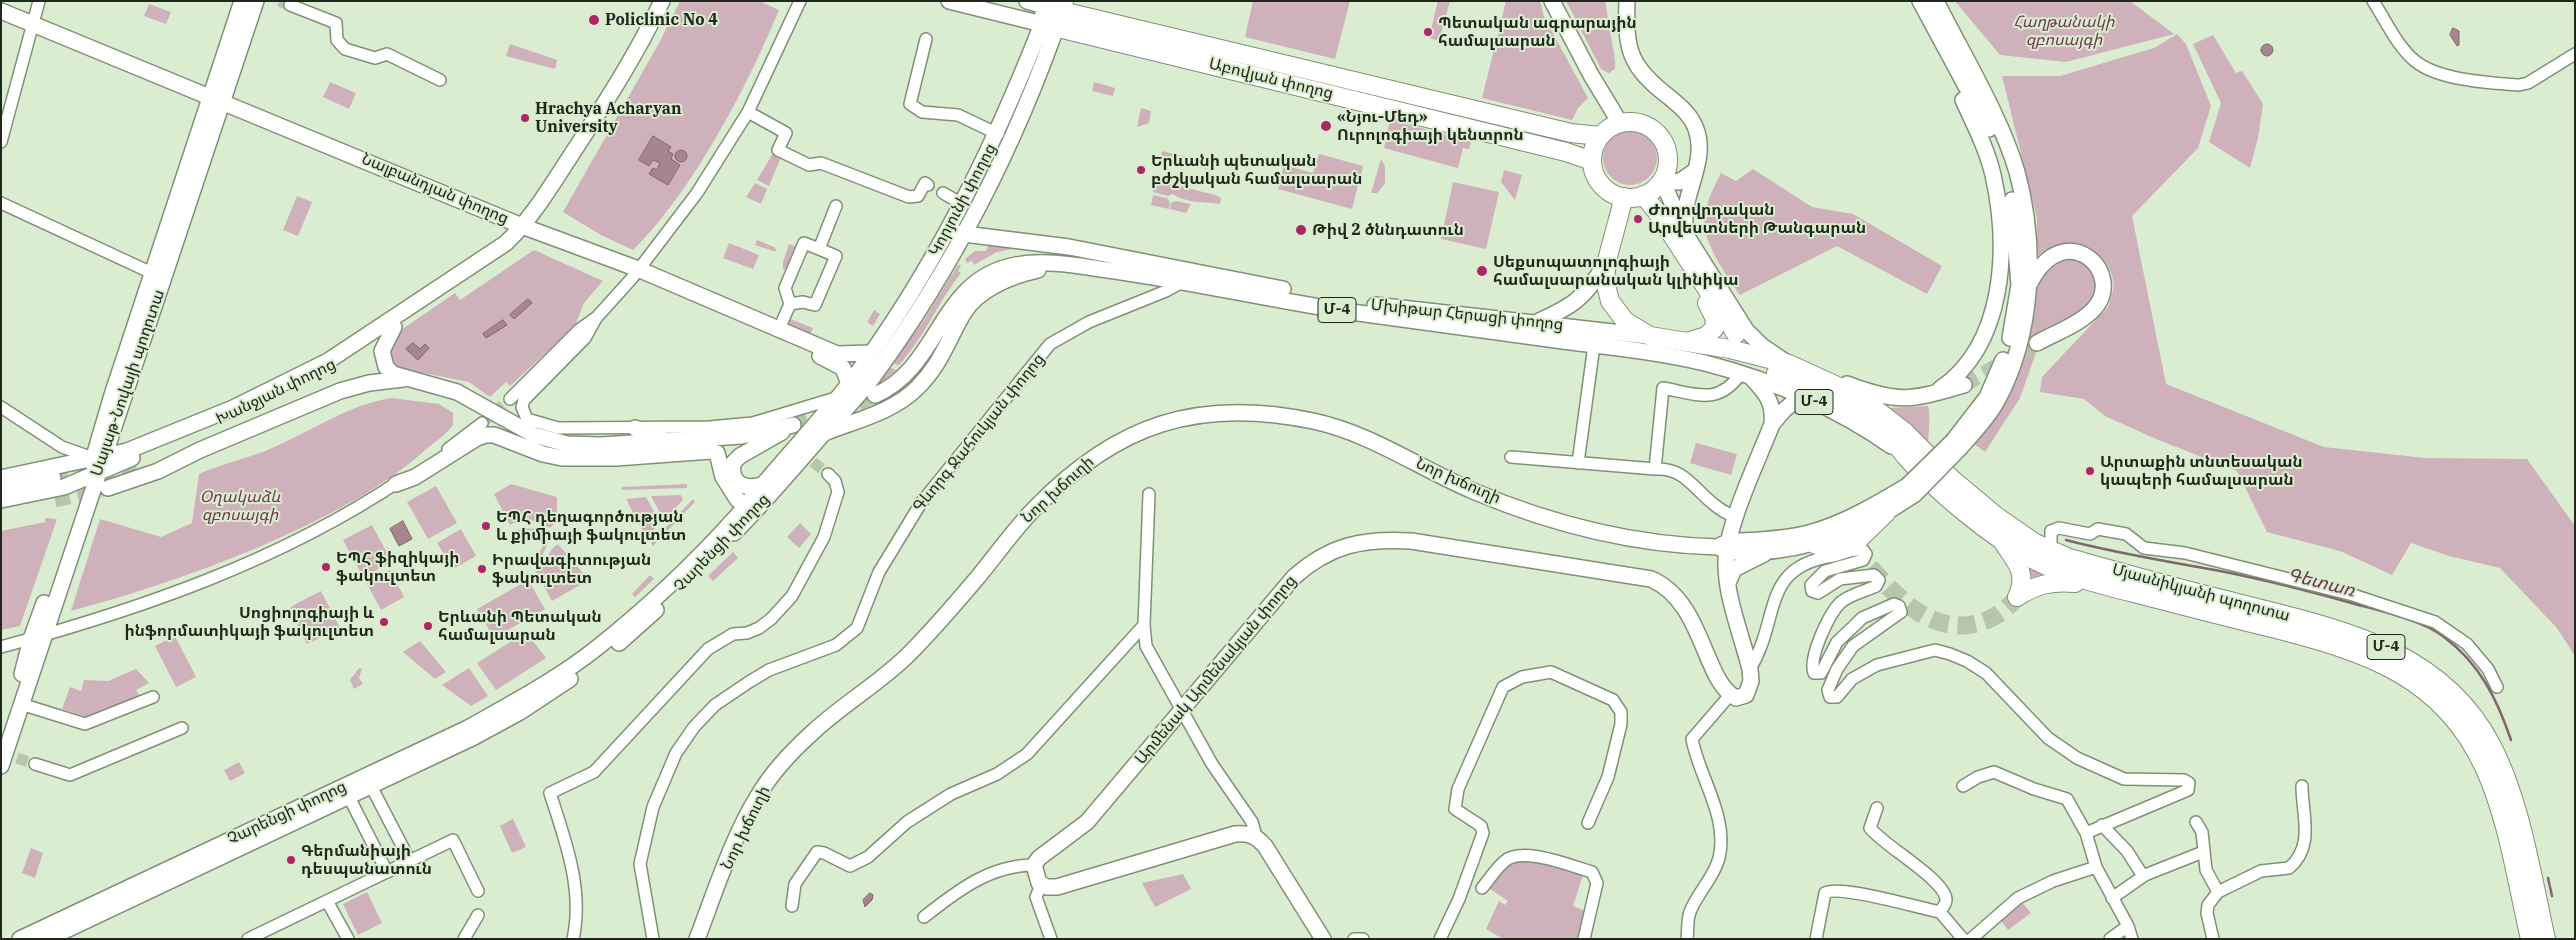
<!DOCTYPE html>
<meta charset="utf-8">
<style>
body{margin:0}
#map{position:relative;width:2576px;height:940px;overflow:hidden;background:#dbedd0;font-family:"IBM Plex Serif",serif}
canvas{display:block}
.frame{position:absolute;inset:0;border:2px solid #20271c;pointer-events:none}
</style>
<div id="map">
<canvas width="2576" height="940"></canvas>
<div class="frame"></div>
</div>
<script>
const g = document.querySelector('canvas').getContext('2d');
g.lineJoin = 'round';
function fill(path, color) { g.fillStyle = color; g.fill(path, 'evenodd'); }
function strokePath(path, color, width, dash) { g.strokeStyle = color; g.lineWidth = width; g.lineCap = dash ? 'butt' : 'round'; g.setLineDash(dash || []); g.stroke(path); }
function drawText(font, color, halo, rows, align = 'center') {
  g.font = font + ' "IBM Plex Serif","Noto Sans Armenian",serif'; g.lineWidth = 4; g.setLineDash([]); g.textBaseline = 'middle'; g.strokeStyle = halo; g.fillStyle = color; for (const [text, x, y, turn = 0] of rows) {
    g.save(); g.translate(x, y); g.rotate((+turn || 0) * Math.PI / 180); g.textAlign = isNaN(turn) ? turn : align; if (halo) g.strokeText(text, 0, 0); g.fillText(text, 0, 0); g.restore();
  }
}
fill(new Path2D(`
 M680,1h79l20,9c-32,77 -86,181 -146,240l-32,-15 -38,-23 96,-169z
 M1253,1h97l-15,58 -90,-22z
 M1438,1h12l-11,40 -10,-3z
 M1506,1h34l4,16 44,81 -10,10 -6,12 -90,-22z
 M1566,1h39l10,59v9l-6,4 -8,-4z
 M1955,1h175l44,33 -108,28 -66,-7z
 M149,4l22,8 -5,12 -22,-8z
 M2177,34l9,10 25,62 -13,42 -66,68 34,168 158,63 101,11 102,1 48,67v130l-18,-28 -57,-60 -51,-12 -38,-13 -19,32 -52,-24 -73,-19 -30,-61 -81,-32 -51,-23 -21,-17 -44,-7 2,-15 66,-70c3,-9 7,-18 5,-27 -6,-37 -53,-46 -77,-23l1,-39 -35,-142h58l94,-28z
 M2213,35l23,38 6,-2 21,33 -5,34 -8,30 -41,-26 12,-39 -28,-59z
 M510,44l47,16 -2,9 -49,-13z
 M1211,53l162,39 -1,5 -162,-39z
 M330,82l26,11 -7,16 -26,-12z
 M1094,82l21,6 -2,8 -21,-5z
 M1401,98l160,40 3,4 -165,-37z
 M1141,108l10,3 -2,12 -12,4z
 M1390,120l81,21 -2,8 -6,-1 -5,20 -74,-20z
 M1603 158a27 27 0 1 1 54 0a27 27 0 1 1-54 0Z
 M1162,151l46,11 -1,7 -46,-12z
 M773,153l8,4 -12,29 -12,-6z
 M1319,154l44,12 -11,43 -74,-20 6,-24 29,8z
 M1381,159l4,7v18l-8,9h-6z
 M1753,169l59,38 41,7 89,52 -15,28 -90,-48 -97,49c-12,-17 -32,-46 -35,-66 -3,-20 8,-40 16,-56l15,8z
 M1504,170l18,5 -7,25 -14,-18z
 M1156,180l59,15 6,3 -1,6c-16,-2 -35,-1 -47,-10l-5,2 -15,-4z
 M1453,182l46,10 -13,57 -45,-10z
 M755,183l12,6 -6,15 -15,-7z
 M1153,195l14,3 3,5 -1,6 -18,-4z
 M297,196l15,6 -14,34 -15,-6z
 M1176,201l15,3 -5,9 -16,-4 1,-6z
 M757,240l17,7 3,5 -22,-7z
 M729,243l30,12 -6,14 -30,-11z
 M789,244l9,3 -8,24 -7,-2v-7z
 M988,246h41l-32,6 -23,13 -2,-4 -5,2 -2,-4 10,-8h11z
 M534,250l69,31 -19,22 -9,23 -65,60 -4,-4 -16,15 -21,-15 -76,-15 -5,-6 2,-19 11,-12 54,-37 5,7z
 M2077,257l20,20 -2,23 -57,47 -18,51 -35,54 -12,-9 61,-149 4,-18 12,-15z
 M958,265h3l-3,6 3,2c-23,29 -37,65 -62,92l-4,-1 -1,-4 30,-40z
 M874,310l6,4 -7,12 -6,-4z
 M788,318l25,10 -3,6 -25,-10z
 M889,367l7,3 -19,17 -4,-1z
 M391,398l48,6 14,9v12c-7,11 -22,19 -31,28 -41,35 -88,60 -136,82 -70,32 -141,56 -215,76l29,-92 61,18 31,-14 7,-49c20,-9 41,-14 61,-21 45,-17 83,-47 131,-55z
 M1928,406c3,5 0,32 0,41l-40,-39z
 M1696,443l41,11 -6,21 -41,-12z
 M511,484l46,13v24l-7,7c-14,-8 -25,-11 -40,-3l-16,-31z
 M687,484v4l-65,2v-3z
 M436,486l21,37 -29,16 -21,-37z
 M681,495l2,5 -19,20 -13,-24z
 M646,497l14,26 -14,14 -20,-38z
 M693,499l2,3 -42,44 -2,-3z
 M45,518l12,1 -37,107 -19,4v-99l44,-9z
 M800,523l11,11 -12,14 -12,-11z
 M372,525l20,37 -29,15 -20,-37z
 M525,528l17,2 2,4 -3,1c-7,-7 -19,-4 -28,0l-1,-3z
 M461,529l15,27 -23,13 -16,-26z
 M546,539l2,4 -7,15 -11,8 -2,-2 10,-8 6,-12 -1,-3z
 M558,544l31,36 -37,21 -17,-31c13,-7 13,-21 23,-26z
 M733,552l5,6 -25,23 -5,-5z
 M2022,564l44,15h-33z
 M390,570l14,27 -23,13 -15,-28z
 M650,575l4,4 -19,18 -3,-3z
 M528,580l17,29 -51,29 -17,-29z
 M321,591l19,37 -33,16 -17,-34 2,-4z
 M526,632l20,26 -50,32 -19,-27z
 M175,636l21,41 -20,10 -21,-41z
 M420,641l26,31 -11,7 -32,-27z
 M359,668l3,1 -3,9 4,6 -9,5 -4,-9z
 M469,668l19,28 -17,10 -29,-21z
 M136,669l13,14 -13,7 4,6 -53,21 -25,-8 8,-22 11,4 3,-11 24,1z
 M239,762l6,11 -15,8 -6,-11z
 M513,819l13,28 -14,6 -12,-27z
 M31,848l12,5 -8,25 -13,-5z
 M1520,858l64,14 -11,34 15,6 -8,27h-77l-17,-10 13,-28 6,4 3,-4 -21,-14 20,-25z
 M1183,874l8,15 -36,18 -13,-24z
 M367,892l15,31 -24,12 -15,-31z
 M2021,901l10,12 -23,17 -9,-12z`), '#cfb1bb');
const water = new Path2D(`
 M2453,28l6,3v14l-2,1 -7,-11z
 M2261 50a6 6 0 1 1 12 0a6 6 0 1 1-12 0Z
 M653,136l18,11 -3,4 5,3 -2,5 9,6 -12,20 -19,-11 4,-6 4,2 3,-7 -7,-3 -4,6 -10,-6z
 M675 156a6 6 0 1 1 12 0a6 6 0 1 1-12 0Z
 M528,299l4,4 -18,16 -4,-4z
 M503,320l4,5 -21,13 -3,-4z
 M413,343l7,6 5,-5 4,4 -11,12 -12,-11z
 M403,521l9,18 -13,7 -9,-17z
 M870,893l3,2 -1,5 -7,7 -2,-7z`);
fill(water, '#a88390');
strokePath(water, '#7f676d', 1);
strokePath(new Path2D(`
 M2066,540c49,13 99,21 149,30 47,9 94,21 140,34 26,7 69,17 89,33 36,27 53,62 67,103
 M2548,878l4,18`), '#7f676d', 2.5);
strokePath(new Path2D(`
 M279,1l11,4
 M482,423l28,-24
 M813,462l15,12
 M17,758l18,6`), '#b6c5ac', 11, [11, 5.5]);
strokePath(new Path2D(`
 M1964,385l73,-42
 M793,425l50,-15 32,-15
 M53,478l90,-10
 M55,500l48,-11`), '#b6c5ac', 15, [15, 8]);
strokePath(new Path2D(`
 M1852,547c31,33 66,84 117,78 20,-3 35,-12 48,-28`), '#b6c5ac', 18, [18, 9]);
const minor = new Path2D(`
 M2373,1c13,20 24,45 42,60 23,19 74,22 104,24l9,-2 47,-29
 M290,5l46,18 1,17 8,9 30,9 12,-4 53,26
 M926,39l-16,65 12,8 36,3 40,19
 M748,112l38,21 -8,17 31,15 12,-2 88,34 9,-1 7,-13 3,2
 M1,142l38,-141
 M943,193l19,11
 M1,203l151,70
 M790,304l-5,-16 19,-45 15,6 17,-43
 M595,320l-10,18 -61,62 -2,7 5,12 31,9 151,-1 44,-4 86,-26
 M779,329l11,-25 13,-2 12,3 21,-49 -17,-7
 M510,399l69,-69 18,-13 36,-40 64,-84 51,-81 52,-111
 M1,407l61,40 31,11
 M448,449l34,-26
 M1511,457l144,12 8,-81c33,6 56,18 78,-15
 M1578,463l16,-118
 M1655,469c30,-2 39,21 61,37 6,5 13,8 20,12
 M1149,494l-5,131 2,21 66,118 40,58 4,14
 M2051,551v-20l8,-3 31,6 8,-5 28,5 18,14 41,5 168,42 82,27 32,22 21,25 9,18
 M1,647c140,-38 279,-86 400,-167
 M1750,669c31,-51 10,-102 83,-113 9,-2 20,-8 30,-6l3,4 -3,6 -38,11 -14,14 1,6 6,2 22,-14 34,-4 5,5 -3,6c-12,6 -26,8 -36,17 -11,11 -32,55 -26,70h7l16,-31 17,-16 8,-8 32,-14 5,2 2,6 -48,34 -16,23 -9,21 2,7h7l15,-18 25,-14 58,-15 15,4 17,7 19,12 62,65 29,20 47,21 60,1 5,3 -1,7 -102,43 10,34 32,59 4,13
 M21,704l64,20 68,-27
 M35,764l35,11 112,-47
 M371,786l39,75
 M1963,786l15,-9 16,-5 40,17 33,10 19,34
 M349,797l38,75
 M1877,808l-7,20c14,18 74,51 76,71 1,4 -4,9 -6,13
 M2196,822l6,10 4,38 12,22
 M2102,825l25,26 16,25
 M1041,885l-5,12 15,42
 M1482,888c7,-8 14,-20 23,-27 17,-15 66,5 87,11l5,11 -13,56
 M2112,898l33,-23 58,-23
 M327,901l21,38
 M792,906l3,-22 22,-32 7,1 26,13 18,-9 39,-35 44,-28 46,-20 30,-20 117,-129
 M1940,912l23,27
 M924,917c33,-26 66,-52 110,-52
 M248,939l205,-99 25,51
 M464,939l14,-24
 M573,939c11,-50 -8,-99 -23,-146l44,-21 114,-123 25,-15 14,-1 12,-5 12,-9 21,-23 32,-59 14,-45 -3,-11 -7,-7
 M653,939l-13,-75 13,-57 23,-54 18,-26 21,-22 34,-23 20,-12 67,-25 21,-17 22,-56 42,-69 129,-159 39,-22 77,-31 16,-9
 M1354,939h9
 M1440,939l19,-40 24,-66 -2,-7 -26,-17 3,-20 45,-102 19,-10 29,-5 62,28 8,12v12l-13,53 -20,46
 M1687,939c1,-8 0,-20 3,-27 7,-19 24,-34 29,-54 10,-41 -20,-81 -27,-119l38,-44
 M1816,939l9,-46c14,-9 94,15 115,19
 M1971,939l47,-41 35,-17 43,-14
 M2110,939l18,-13
 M2213,939l-6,-26 1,-8 10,-13 43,-21 28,-3c26,-22 13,-53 13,-82`);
const major = new Path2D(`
 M1552,1l39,74 29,48
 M1627,1c-2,50 3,66 42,96 11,9 22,18 27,32 12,33 -14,64 -11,97
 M1920,1l69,128
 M1936,1c26,52 65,116 81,171 20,73 17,161 -20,229 -9,17 -24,32 -37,47
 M1,11l521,215 116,43 199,85 34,-1
 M1662,180l24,55 60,95 16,16 22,15
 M1662,180l17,2 16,-11
 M956,233l113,14 214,42
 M2030,283c35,-69 98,-9 63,27 -15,15 -38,23 -56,33
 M1375,305l273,31
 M1535,323c36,-16 50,-24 70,-59
 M394,327l-12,24 4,16 7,7 64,18 77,43 33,9 34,1 141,-9 51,-11
 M2010,338l9,-53 -7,-85
 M820,356l23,12 6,16
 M1847,384c52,20 65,16 117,1
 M1940,389c66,-45 69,-143 53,-214 -6,-26 -19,-51 -30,-75
 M875,395c66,-28 63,-116 141,-130 33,-6 67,2 99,6 77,11 153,28 229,40 73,10 146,20 219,30 48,6 96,11 142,22 66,17 131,44 186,83
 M1772,424l12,-14 17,-14
 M635,428l29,12
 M827,432c30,-12 66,-20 90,-44 24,-24 30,-46 46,-74 15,-25 48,-38 75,-44
 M1953,441l34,-44 16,-37
 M92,463l20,-68 130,-394
 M1,478l126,-27 106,-43 95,-47 178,-118c24,-23 42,-52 60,-80 34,-52 69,-105 96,-162
 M396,484l19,-7 62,-39 9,-3h8l49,19 19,4h54l95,-7 6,2 6,24 14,22 8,7
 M762,485c-17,5 -32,-1 -29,-22l7,-7 42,-24
 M108,488l50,-17 42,-21 140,-59 29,-8 34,-4
 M1,490l52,-12
 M1,500l63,-13 68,-29
 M734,533c32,-32 60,-66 89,-99 17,-19 35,-37 50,-57 82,-112 144,-235 189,-366l-35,-10
 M1721,545l7,-3c26,-2 55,-2 81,-9 34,-9 68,-29 98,-47
 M1728,583l6,-14 30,-15
 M619,643l37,-33
 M22,674l9,-35 13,-36
 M1,766l255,-765
 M20,939l448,-211c44,-25 90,-49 130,-81 49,-39 97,-84 139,-131 11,-12 19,-25 30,-36 27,-32 56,-63 82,-96 83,-109 143,-233 193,-360l-93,-23
 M47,939l427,-202 46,-25 50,-33
 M697,939c18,-47 35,-101 61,-143 14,-24 35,-46 55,-64 30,-28 67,-49 96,-78 24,-24 47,-51 69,-77 19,-23 37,-49 58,-70 81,-83 162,-110 277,-86 57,12 106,47 160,70 78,33 160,54 245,56 12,7 24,5 37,5 60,-2 112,-25 160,-58
 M1323,939l-58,-93c-10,-11 -16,-13 -30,-12l-178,53h-10l-8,-4 -5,-18 5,-7 48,-36 207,-245c36,-32 69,-39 117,-36l240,38c53,23 52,102 85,119l10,-3 5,-14 -1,-12c-8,-32 -24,-72 -24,-104 -1,-38 32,-104 46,-141 2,-22 -6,-31 -21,-47`);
const highway = new Path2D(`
 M1048,1l-6,23 524,128 26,9
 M1064,1l-2,10 509,122 29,3
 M1592 160a38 38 0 1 1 76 0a38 38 0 1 1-76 0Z
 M1643,195l14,17 79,122
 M1624,197l-17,63 -2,21 5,20 15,20 25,15 80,13 59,15 68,31 48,37 48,48 43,36 39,27 34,15c54,15 107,30 161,43 100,26 210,44 262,145 29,56 40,131 54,193
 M1690,341l16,-5 8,-7 1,-10 -8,-16
 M1776,373c30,13 66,23 92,43 17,14 25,25 38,41 32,36 84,79 126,102 33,17 70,26 106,35 46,12 92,24 138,35 89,23 166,47 208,138 24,52 33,116 46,172
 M1857,541l29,-28
 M2004,544c13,19 24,30 13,53
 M1816,545l29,1
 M2017,597c20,-13 35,-16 58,-14`);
strokePath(minor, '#809076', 14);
strokePath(major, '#809076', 18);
strokePath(highway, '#809076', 20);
strokePath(minor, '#fff', 11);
strokePath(major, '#fff', 15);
strokePath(highway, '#fff', 18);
const majorBridge = new Path2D(`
 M1907,486l46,-45
 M1915,494l45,-46`);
strokePath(majorBridge, '#809076', 18, []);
strokePath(majorBridge, '#fff', 15);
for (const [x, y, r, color] of [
 [594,20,6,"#ae266a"],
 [1428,32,5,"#ae266a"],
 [525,118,5,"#ae266a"],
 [1326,126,6,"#ae266a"],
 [1141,170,5,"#ae266a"],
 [1638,219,5,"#ae266a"],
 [1301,230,6,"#ae266a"],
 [1482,271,6,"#ae266a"],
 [2090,471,5,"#ae266a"],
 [486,526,5,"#ae266a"],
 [326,567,5,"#ae266a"],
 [482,569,5,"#ae266a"],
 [384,622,5,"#ae266a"],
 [428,626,5,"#ae266a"],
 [291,860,5,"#ae266a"]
]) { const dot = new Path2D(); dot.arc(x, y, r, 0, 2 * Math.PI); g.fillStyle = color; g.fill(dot); strokePath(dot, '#dbedd0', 2); }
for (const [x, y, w] of [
 [1337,310,38],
 [1814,402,38],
 [2386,647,38]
]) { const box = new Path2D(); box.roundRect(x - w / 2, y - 12.5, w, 25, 4); g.fillStyle = '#dbedd0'; g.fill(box); strokePath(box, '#20271c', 1); }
drawText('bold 15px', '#20271c', null, [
 ["Մ-4",1337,310],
 ["Մ-4",1814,402],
 ["Մ-4",2386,647]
]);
drawText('bold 16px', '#20271c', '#dbedd0', [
 ["Policlinic No 4",605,20],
 ["Պետական ագրարային",1438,23],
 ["համալսարան",1438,41],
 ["Hrachya Acharyan",535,109],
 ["University",535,127],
 ["«Նյու-Մեդ»",1337,117],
 ["Ուրոլոգիայի կենտրոն",1337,135],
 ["Երևանի պետական",1151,161],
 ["բժշկական համալսարան",1151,179],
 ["Ժողովրդական",1648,210],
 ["Արվեստների Թանգարան",1648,228],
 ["Թիվ 2 ծննդատուն",1312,230],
 ["Սեքսոպատոլոգիայի",1493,262],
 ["համալսարանական կլինիկա",1493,280],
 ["Արտաքին տնտեսական",2100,462],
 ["կապերի համալսարան",2100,480],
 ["ԵՊՀ դեղագործության",496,517],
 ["և քիմիայի ֆակուլտետ",496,535],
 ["ԵՊՀ ֆիզիկայի",336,558],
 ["ֆակուլտետ",336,576],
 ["Իրավագիտության",492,560],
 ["ֆակուլտետ",492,578],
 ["Սոցիոլոգիայի և",374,613,"right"],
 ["ինֆորմատիկայի ֆակուլտետ",374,631,"right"],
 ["Երևանի Պետական",438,617],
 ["համալսարան",438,635],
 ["Գերմանիայի",301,851],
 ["դեսպանատուն",301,869]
], 'left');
drawText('italic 16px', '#713b51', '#dbedd0', [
 ["Հաղթանակի",2064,22],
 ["զբոսայգի",2064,40],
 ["Օղակաձև",240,497],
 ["զբոսայգի",240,515]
]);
drawText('16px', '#20271c', '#dbedd0', [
 ["Աբովյան փողոց",1271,79,14],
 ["Նալբանդյան փողոց",435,189,23],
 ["Կորյունի փողոց",963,200,-62],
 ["Մխիթար Հերացի փողոց",1467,315,6],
 ["Սայաթ-Նովայի պողոտա",128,383,-71],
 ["Խանջյան փողոց",276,392,-26],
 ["Գևորգ Ջահուկյան փողոց",979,433,-51],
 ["Նոր խճուղի",1458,481,24],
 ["Նոր խճուղի",1058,490,-42],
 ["Չարենցի փողոց",722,543,-46],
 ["Մյասնիկյանի պողոտա",2201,593,15],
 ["Արմենակ Արմենակյան փողոց",1216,670,-50],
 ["Չարենցի փողոց",287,813,-25],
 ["Նոր խճուղի",746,828,-64]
]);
drawText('italic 18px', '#663247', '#dbedd0', [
 ["Գետառ",2321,583,14]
]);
</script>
